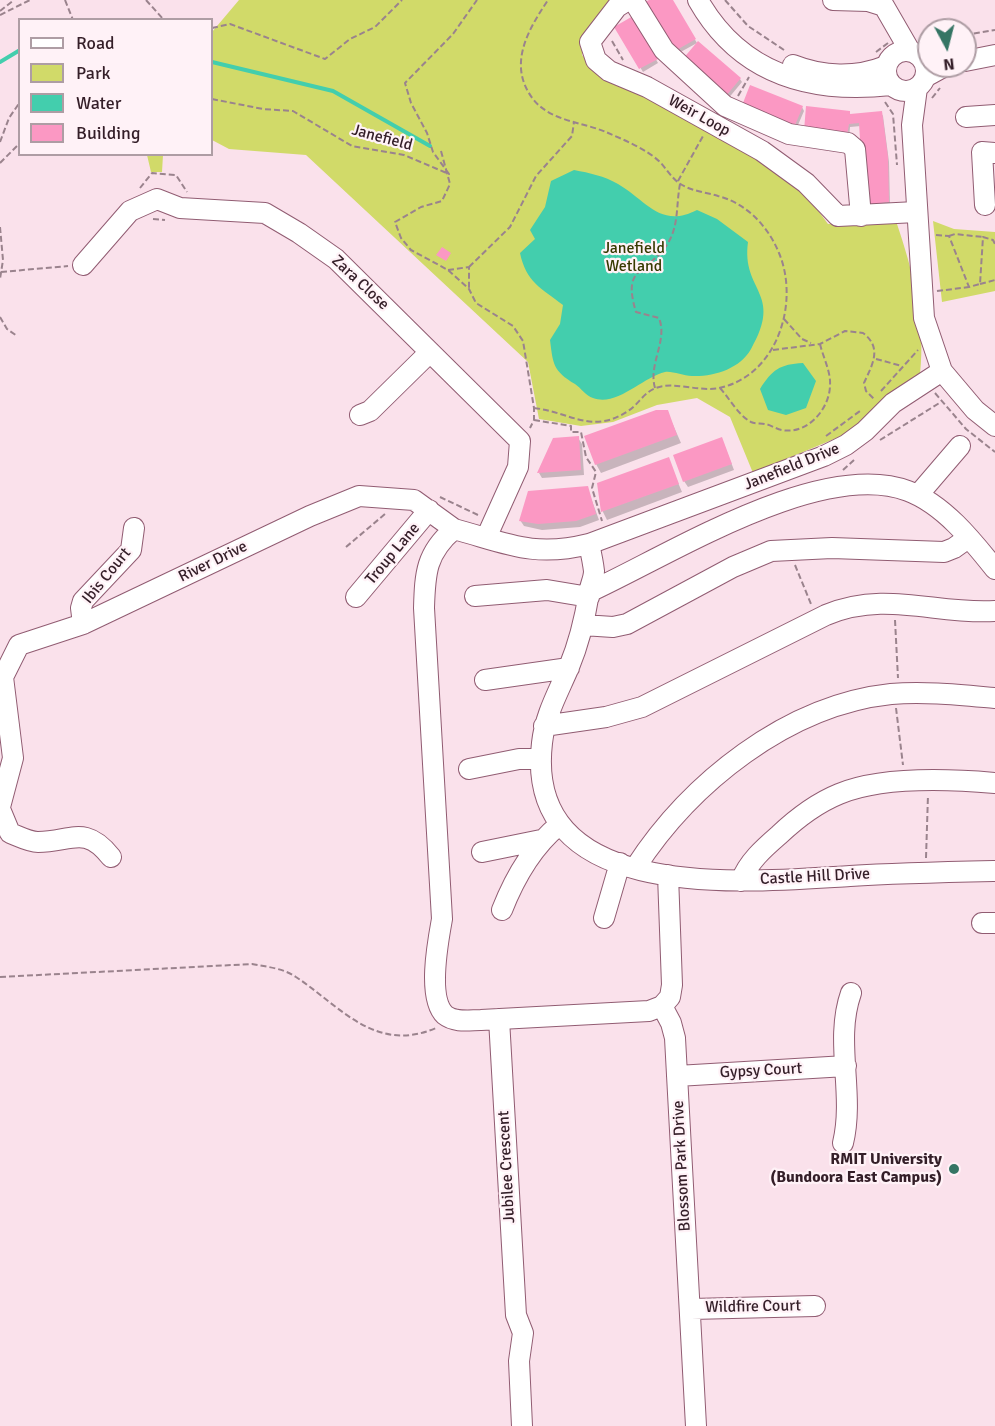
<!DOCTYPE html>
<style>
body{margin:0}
#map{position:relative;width:995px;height:1426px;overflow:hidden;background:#fae1eb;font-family:Signika,sans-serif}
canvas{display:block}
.legend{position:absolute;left:18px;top:18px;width:195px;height:138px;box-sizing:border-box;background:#fff2f7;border:2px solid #ae9da4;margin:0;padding:8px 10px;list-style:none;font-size:18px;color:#341e28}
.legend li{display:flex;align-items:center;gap:12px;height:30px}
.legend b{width:30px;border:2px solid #ae9da4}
.north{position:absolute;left:917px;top:18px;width:60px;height:60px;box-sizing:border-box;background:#fff2f7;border:2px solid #ae9da4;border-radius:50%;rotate:173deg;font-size:16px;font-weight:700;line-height:24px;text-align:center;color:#341e28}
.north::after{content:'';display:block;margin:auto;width:21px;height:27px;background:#357564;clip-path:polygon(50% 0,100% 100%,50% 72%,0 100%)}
</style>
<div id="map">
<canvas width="995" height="1426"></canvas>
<ul class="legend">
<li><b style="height:8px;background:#fff"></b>Road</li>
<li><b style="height:16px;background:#d1da69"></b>Park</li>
<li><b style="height:16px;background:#43cead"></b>Water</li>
<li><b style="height:16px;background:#fb98c3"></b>Building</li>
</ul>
<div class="north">N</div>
</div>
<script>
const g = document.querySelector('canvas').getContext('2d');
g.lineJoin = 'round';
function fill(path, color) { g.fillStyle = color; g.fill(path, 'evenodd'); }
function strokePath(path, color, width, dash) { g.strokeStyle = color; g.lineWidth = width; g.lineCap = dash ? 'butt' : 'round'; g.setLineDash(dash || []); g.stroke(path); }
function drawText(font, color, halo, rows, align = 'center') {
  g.font = font + ' Signika,sans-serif'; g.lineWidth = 4.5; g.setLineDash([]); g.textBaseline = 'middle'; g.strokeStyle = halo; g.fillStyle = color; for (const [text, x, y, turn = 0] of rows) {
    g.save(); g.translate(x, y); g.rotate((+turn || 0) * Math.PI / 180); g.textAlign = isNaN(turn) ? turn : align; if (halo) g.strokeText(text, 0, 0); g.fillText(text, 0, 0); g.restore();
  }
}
fill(new Path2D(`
 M239,0h380l-31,31 -6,24 22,24 30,10 69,37 97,60 28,38 68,-3c17,50 30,100 24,153l-30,20 -44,40 -93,39 -23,-56 -33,-19 -40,7 -44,17 -32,4 -42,-7 -11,-57 -222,-207 -77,-6 -17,-9v-108z
 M147,155h16l-1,17h-11z
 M933,221l21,8 41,3v59l-53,11z`), '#d1da69');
fill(new Path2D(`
 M574,170c16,3 30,6 44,14 28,16 42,45 79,26l20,9 31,23c-7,50 36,50 3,107 -11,20 -38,28 -59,27 -9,0 -19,-5 -27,-4 -22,5 -48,35 -72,26 -7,-2 -12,-10 -18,-14 -22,-13 -22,-20 -25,-44l10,-16 3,-19c-22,-17 -37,-23 -43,-52l15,-14 -5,-9 15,-23 6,-26z
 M803,363l13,18 -10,27 -20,7 -18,-5 -8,-21c12,-19 20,-25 43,-26z`), '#43cead');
fill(new Path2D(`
 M652,0h19l26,43 -20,11z
 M633,18l25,45 -15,9 -27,-45z
 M686,64l54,15 2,3 -15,18z
 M802,107l2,4 -9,21 -53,-24z
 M849,112l2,3 30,-2 2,3 6,46 1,44 -22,2 -7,-82 -11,1 -1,12 -42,-5z
 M667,411l14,32 -80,30 -5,-9z
 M578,438l4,6 2,31 -42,3 -3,-5z
 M722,439l12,31 -46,17 -4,-6z
 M668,459l14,33 -75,28 -4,-8 -5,-28z
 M587,487l12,33 -19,7 -38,3 -18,-4 -4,-6z`), '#0003');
strokePath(new Path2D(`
 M0,62l20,-12
 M212,62l121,29 97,55`), '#43cead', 4);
fill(new Path2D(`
 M649,0h24l23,39 -23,13 -28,-50z
 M633,16l25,43 -19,10 -25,-42z
 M698,41l43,37 -16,19 -43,-37z
 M750,85l53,21 -10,24 -52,-22z
 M806,106l44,5v3l32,-3 6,46 1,45 -25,3 -5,-82 -10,1 -2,11 -43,-4z
 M442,247l9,6 -5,8 -10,-6z
 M656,410h12l9,25 -82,30 -11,-29z
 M579,436l2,34 -44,3 16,-35z
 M722,437l10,27 -49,18 -10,-27z
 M669,457l10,27 -78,28 -4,-29z
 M588,486l8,28 -20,7 -38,3 -19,-3 9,-30z`), '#fb98c3');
const minor = new Path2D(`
 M628,0l-11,7 -27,35 6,18 13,11 38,16 115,64 44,32 32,33 78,-4
 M633,0l31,50 61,56 64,28 59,9 7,6 6,67
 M698,0c42,74 112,94 193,85
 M833,0l35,1 16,5 26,45
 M886 71a20 20 0 1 1 40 0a20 20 0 1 1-40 0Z
 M965,61l30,-6
 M793,65c30,12 63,13 93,1
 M925,77l20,-11
 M917,88l-5,37 12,193 18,53 33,39 20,16
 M966,117l29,-2
 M985,205l-3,-53 13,1
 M83,265l47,-54 27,-12 23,9 85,5 34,20 37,26 184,182 -2,26 -32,71
 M360,415l10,-4 60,-59
 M918,495l42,-49
 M454,529c52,14 79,29 135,15l235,-88 22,-11 19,-14 28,-28 49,-32
 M589,544c2,9 4,18 5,27 0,8 -4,14 -5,22 -4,25 -10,50 -20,74 -11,26 -24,48 -27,76 -19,162 207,139 308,133 48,-3 97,-4 145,-5
 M589,592c79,-36 232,-134 319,-101 35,13 64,49 87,78
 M475,596l72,-6 42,7
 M356,597l73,-87
 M83,624l-2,-16 2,-7 48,-51 3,-22
 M583,625l30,2 14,-3 106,-57 38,-16 61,-3 112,4 10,-4 14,-10
 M3,677l16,-32 64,-21 227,-108 49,-20 55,4 40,29c-28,24 -29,44 -30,79l18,311c-4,22 -15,79 3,96 10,8 25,5 36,5l168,-9 13,-5
 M485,680l84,-12
 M544,726l62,-9 36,-10 184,-92c60,-25 110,0 169,-4
 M469,769l50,-10h22
 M0,807l13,-49 -10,-81
 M0,809l10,24c8,3 19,9 28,9 33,0 47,-18 73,15
 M482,852l59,-12
 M635,868c55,-85 152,-163 256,-174 33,-3 70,1 104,4
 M668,875l4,110 -2,12 -8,9 9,17 4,15 21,388
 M741,881c7,-19 23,-33 38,-46 18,-17 38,-32 60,-41 43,-18 110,-15 156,-11
 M502,910c13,-33 30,-63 57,-85
 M604,918l16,-55
 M982,923h13
 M499,1019l17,296 7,18 -4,28 3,65
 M677,1076l169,-10
 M843,1143c12,-50 -9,-102 8,-150
 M691,1309l124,-3`);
strokePath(minor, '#915c72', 22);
strokePath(new Path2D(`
 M65,0l8,20
 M146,0l18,20
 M725,0l23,26 36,24
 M0,11l14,-11
 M0,15l30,-15
 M212,28l18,-4 95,35 25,-20 25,-12 27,-27
 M965,35l30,-5
 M612,41l11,19
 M876,52l12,-9
 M738,96l11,-19
 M932,98l8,-10
 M212,99l51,10 30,2 59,35 52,9 45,19 -16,-22 -6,-19 -16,-30 -6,-20 48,-49 24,-34
 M885,102l8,12 4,51
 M0,142l9,-24 11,-16
 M441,151l9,33 -8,17 -21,6 -26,15 6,16 10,12 37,20 21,19 7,14 37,23 10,15 11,67v12l-4,8
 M0,163l20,-20
 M678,181l25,-45
 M140,188l12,-15 24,2 11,17
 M153,219l12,1
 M0,227l3,33 -3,19
 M936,235l13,1 20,51 11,-3 3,-47 10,3 2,4
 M949,236l6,-2 28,3
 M469,267l41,-40 26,-51 36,-40 2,-14
 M448,270l21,-3v21
 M1,272l67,-6
 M980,284l15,-4
 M937,291l32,-4
 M0,317l7,12 10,7
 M784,319l18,20 9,4
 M773,350l47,-6 25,-13 18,2c20,15 9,32 1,50l2,8 8,8
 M876,359l26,7
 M655,388c-7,-24 13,-47 4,-70l-23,-6c-15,-49 13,-37 32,-69 11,-18 8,-38 12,-59
 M720,388c10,11 18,27 31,34 4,2 10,1 14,2 6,1 11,5 17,6 26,5 48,-22 48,-45 1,-13 -7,-28 -10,-41
 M881,391l37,-41
 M935,393l31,36 29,23
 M534,408c36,4 58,27 94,3 10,-6 16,-19 28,-23 18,-7 42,4 63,0 58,-12 81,-85 60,-135 -11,-27 -33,-50 -61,-57 -13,-4 -28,-5 -39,-13 -7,-5 -12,-13 -18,-20 -14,-14 -37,-23 -55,-31 -24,-10 -56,-11 -73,-33 -26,-34 -5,-69 15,-99
 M534,420l37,6v6h10l5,25 10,15 -4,16 10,33
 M826,436l34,-25
 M880,440l61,-38
 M843,470l11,-10
 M440,497l38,18
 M346,547l39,-33
 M795,565l16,39
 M895,620l3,58
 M896,708l7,57
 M926,858l2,-63
 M0,977l252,-13c15,3 31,4 44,13 44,29 79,77 140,51`), '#9a838d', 2, [6, 3]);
strokePath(minor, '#fff', 20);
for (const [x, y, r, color] of [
 [954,1169,6,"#357564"]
]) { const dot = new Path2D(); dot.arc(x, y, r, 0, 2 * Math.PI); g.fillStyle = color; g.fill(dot); strokePath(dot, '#fff2f7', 2); }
drawText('16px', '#341e28', '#fff2f7', [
 ["Weir Loop",699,116,29],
 ["Janefield",382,138,15],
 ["Zara Close",360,283,43],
 ["Janefield Drive",792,467,-22],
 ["Troup Lane",393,554,-50],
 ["River Drive",213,562,-26],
 ["Ibis Court",107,576,-51],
 ["Castle Hill Drive",815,877,-3],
 ["Gypsy Court",761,1071,-3],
 ["Blossom Park Drive",682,1166,-93],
 ["Jubilee Crescent",507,1167,-93],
 ["Wildfire Court",753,1307,-1]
]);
drawText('16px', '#373a00', '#fff2f7', [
 ["Janefield",634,249],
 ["Wetland",634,267]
]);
drawText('bold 16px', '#341e28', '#fff2f7', [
 ["RMIT University",942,1160],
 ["(Bundoora East Campus)",942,1178]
], 'right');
</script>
